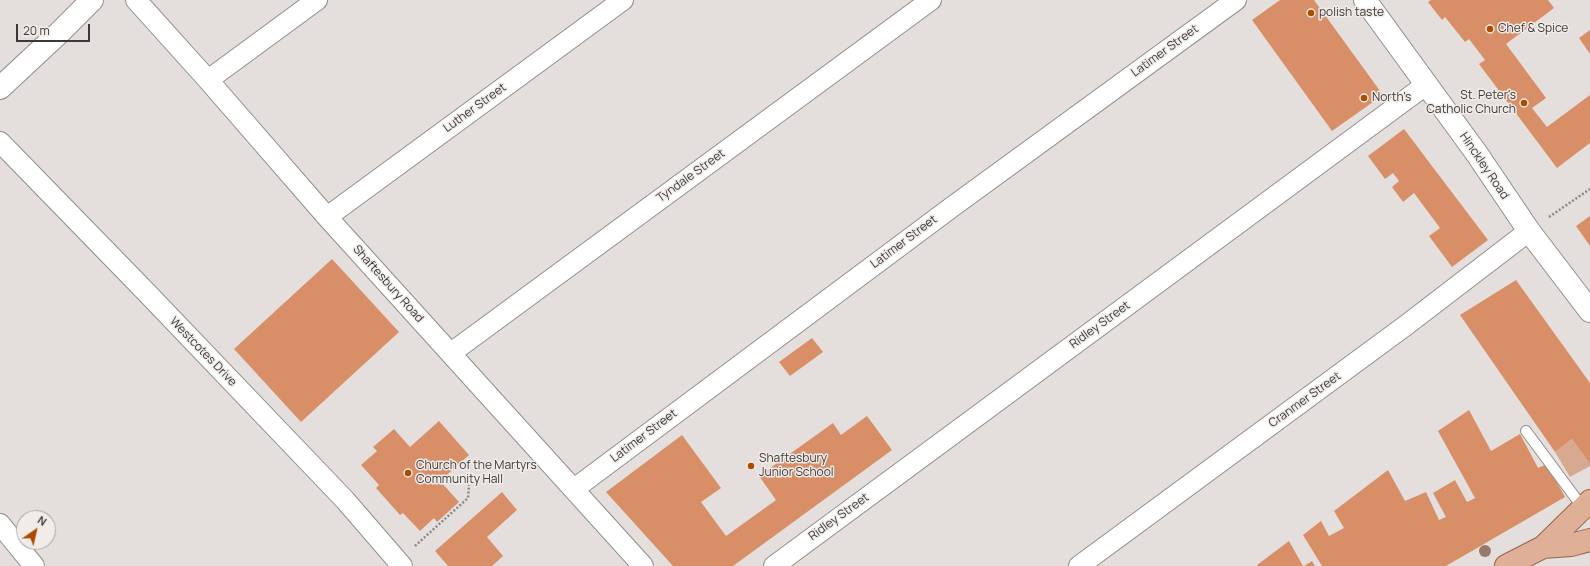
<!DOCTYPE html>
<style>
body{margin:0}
#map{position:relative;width:1590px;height:566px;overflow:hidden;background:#e4dfdc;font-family:Manrope,sans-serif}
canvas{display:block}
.north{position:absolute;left:16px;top:510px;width:40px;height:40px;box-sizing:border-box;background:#f2ece9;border:1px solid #a9a4a2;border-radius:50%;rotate:34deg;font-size:11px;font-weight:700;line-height:16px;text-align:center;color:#3b3938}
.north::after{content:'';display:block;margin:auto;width:14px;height:18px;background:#ac4c01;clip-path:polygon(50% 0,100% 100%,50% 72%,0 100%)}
.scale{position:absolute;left:16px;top:24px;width:74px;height:18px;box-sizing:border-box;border:2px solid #3b3938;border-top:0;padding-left:5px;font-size:12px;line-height:14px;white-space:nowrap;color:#3b3938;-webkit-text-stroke:3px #f2ece9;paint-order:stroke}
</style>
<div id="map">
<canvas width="1590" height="566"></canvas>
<div class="north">N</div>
<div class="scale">20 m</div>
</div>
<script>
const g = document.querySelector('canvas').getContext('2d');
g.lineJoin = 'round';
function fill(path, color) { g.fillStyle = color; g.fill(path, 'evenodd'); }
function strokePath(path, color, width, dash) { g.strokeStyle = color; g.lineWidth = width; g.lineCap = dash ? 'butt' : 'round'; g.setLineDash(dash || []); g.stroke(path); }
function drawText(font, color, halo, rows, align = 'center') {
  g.font = font + ' Manrope,sans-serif'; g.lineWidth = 3; g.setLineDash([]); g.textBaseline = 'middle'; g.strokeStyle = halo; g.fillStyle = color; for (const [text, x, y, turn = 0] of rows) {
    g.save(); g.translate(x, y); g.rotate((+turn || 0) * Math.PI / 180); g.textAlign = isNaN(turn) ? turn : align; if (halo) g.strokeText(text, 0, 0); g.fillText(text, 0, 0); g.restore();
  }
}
fill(new Path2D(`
 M1572,439l18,25v2l-20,11 -15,-25z`), '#d7a991');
fill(new Path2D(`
 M1280,0h34l69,95 -51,36 -80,-111z
 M1431,0h117l6,8 -48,36 40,54 -14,10 15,19 43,-32v48l-33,25 -78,-104 6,-4 -16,-21 -4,3 -20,-25 -3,3 -14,-18z
 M1590,30v24l-11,-16z
 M1404,129l84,111 -36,27 -23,-31 11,-8 -26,-35 -11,9 -11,-15 7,-6 -6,-8 -8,6 -17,-23z
 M1590,216v30l-14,-20z
 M332,259l67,73 -98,90 -67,-73z
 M1516,280l74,103v81l-18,-25 -17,13 -95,-137z
 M812,338l11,14 -33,24 -11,-14z
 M1469,410l22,41 29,-17 18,34 9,-4 18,33 -119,69h-124l-19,-31 18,-14 8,15 15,-8 -10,-17 54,-41 17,31 21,-9 13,28 7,-3 -13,-24 22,-13 12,22 8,-4 -37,-67z
 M867,416l25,34 -159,116h-60l-67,-74 76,-57 39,53 -20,14 25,34 50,-36 -17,-24 74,-53 8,12z
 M439,421l30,34 -29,26 19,21 -22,20 -3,-4 -14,13 -17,-18 -3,2 -24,-27 3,-3 -18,-20 16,-14 -4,-4 21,-18 16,18z
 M502,492l15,18 -30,27 16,19 -11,10h-44l-13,-15z
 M1289,541l14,25h-45l-1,-1z
 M1312,561l3,5h-11z`), '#d88f68');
const lane = new Path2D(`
 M1526,431l57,77`);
const street = new Path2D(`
 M136,0l72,80 119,137 316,349
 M208,80l109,-80
 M0,142l148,152 197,206 57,66
 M327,217l296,-217
 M451,353l480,-353
 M574,489l378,-282 284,-207
 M0,524l34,42
 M774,566l653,-482
 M1079,566l326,-240 124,-95`);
const secondary = new Path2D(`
 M1365,0l112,154 52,77 61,80
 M0,88l59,-55 33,-33`);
const primary = new Path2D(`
 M1543,547l28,-2 19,-5
 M1506,566l37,-19 47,-46`);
strokePath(lane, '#938e8b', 12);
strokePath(street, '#938e8b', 22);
strokePath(secondary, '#938e8b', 24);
strokePath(primary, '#976448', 24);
strokePath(new Path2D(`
 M1549,217l41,-28
 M415,546l53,-48 1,-13`), '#8b8886', 2.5, [2, 2]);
strokePath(lane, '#fff', 10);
strokePath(street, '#fff', 20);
strokePath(secondary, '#fff', 22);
strokePath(primary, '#dfb097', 22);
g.fillStyle = '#977a69';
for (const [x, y] of [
 [1485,551]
]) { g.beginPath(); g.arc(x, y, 6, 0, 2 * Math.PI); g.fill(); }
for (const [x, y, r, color] of [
 [1311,13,4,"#ac4c01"],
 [1490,29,4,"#ac4c01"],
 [1364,98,4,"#ac4c01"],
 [1524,103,4,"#ac4c01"],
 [751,466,4,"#ac4c01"],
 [408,473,4,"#ac4c01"]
]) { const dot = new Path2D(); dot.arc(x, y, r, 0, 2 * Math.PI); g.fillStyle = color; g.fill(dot); strokePath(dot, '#f2ece9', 1.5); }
drawText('12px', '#3b3938', '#f2ece9', [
 ["polish taste",1319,13],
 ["Chef & Spice",1498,29],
 ["St. Peter's",1516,96,"right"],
 ["Catholic Church",1516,110,"right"],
 ["North's",1372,98],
 ["Shaftesbury",759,459],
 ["Junior School",759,473],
 ["Church of the Martyrs",416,466],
 ["Community Hall",416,480]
], 'left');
drawText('12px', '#3b3938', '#f2ece9', [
 ["Latimer Street",1165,51,-36],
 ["Luther Street",475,108,-36],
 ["Hinckley Road",1484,166,56],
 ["Tyndale Street",691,176,-36],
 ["Latimer Street",904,242,-37],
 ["Shaftesbury Road",388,284,48],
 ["Ridley Street",1100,325,-36],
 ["Westcotes Drive",203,352,46],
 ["Cranmer Street",1305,400,-36],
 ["Latimer Street",644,436,-37],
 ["Ridley Street",839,517,-36]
]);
</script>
